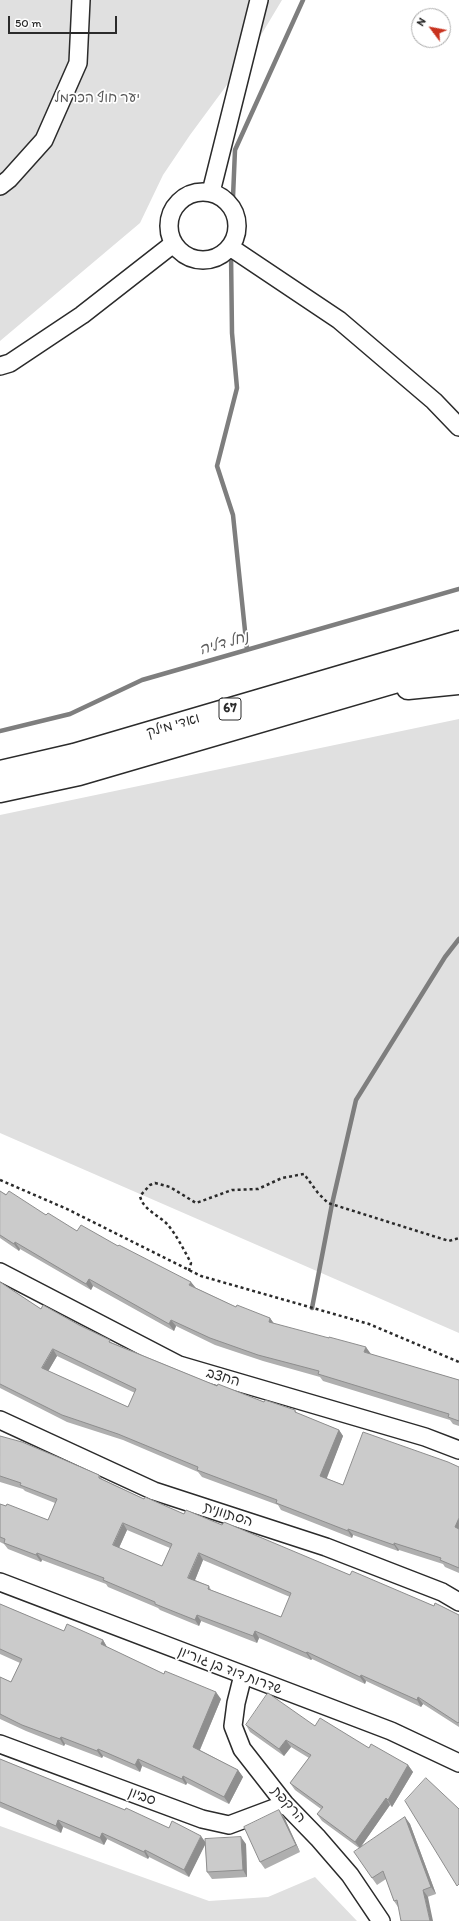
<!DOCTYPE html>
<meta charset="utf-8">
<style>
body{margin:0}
#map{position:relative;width:459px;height:1921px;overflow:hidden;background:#fff;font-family:Itim,sans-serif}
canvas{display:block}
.north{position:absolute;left:411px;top:8px;width:40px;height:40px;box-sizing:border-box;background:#fff;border:1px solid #aaa;border-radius:50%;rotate:302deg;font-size:11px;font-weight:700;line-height:16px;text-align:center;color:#2b2b2b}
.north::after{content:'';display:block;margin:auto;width:14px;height:18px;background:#c8321e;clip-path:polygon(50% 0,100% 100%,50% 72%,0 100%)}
.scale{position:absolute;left:8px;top:16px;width:109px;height:18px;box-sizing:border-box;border:2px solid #2b2b2b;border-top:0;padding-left:5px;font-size:12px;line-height:14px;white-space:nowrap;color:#2b2b2b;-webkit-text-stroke:3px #fff;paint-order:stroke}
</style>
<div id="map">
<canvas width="459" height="1921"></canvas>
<div class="north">N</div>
<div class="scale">50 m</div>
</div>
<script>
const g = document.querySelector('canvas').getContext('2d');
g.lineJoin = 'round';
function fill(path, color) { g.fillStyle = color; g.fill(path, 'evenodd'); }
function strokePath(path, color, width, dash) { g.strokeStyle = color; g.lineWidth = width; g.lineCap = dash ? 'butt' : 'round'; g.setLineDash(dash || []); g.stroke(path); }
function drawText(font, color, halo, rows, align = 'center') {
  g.font = font + ' Itim,"Playpen Sans Hebrew",sans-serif'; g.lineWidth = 3.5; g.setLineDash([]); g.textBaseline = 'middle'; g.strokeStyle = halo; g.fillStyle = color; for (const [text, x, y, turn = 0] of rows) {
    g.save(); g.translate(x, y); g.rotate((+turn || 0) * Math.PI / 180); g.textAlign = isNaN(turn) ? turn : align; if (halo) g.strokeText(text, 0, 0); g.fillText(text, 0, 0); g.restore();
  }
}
fill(new Path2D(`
 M0,0h282l-33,55 -59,80 -27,40 -23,48 -140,118z
 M459,719v614l-459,-200v-318z
 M0,1826l209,75 59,-4 47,-20 42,44h-357z`), '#e0e0e0');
strokePath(new Path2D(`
 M231,244l4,-94 68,-150
 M231,253l1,80 5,55 -20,78 16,49 14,135
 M0,731l70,-17 72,-34 317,-91
 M312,1308l20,-104 24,-104 89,-143 14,-18`), '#7e7e7e', 4.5);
const minor = new Path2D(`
 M0,186l9,-7 35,-39 34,-77 3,-63
 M169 226a34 34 0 1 1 68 0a34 34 0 1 1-68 0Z
 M211,192l48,-192
 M230,247l109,73 95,81 25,26
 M0,366l10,-3 72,-48 91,-71
 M0,1272l179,93 246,72 34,13
 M0,1420l154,71 172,56 116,45 17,10
 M0,1582l391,149 68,32
 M243,1675l-7,28 -3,23 9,23 43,55 33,34 32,37 31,46
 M0,1744l202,75 27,6 56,-21`);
const highway = new Path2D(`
 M408,688l51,-5
 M0,772l74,-17 385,-113
 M0,791l79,-17 380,-111`);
strokePath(minor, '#2b2b2b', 20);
strokePath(highway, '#2b2b2b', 25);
strokePath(new Path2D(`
 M0,1180l67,29 134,67 168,48 90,38
 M189,1271l2,-8c-7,-13 -14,-27 -23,-38 -9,-10 -25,-15 -28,-29l10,-11 5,-2 15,4 26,16 36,-13 26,-1 24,-11 22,-4 14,19 10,10 121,38 10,-3`), '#2b2b2b', 2.5, [3, 3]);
strokePath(minor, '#fff', 17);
strokePath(highway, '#fff', 22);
fill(new Path2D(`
 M0,1191l77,40 41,15 78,42 40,19 34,11 4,6 96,30 89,26v46l-6,-2 -3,-4 -127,-39 -3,-4 -57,-16 -48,-16 -39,-19 -2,5 -81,-45 -2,4 -71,-41 -1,2 -19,-13z
 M0,1282l41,27 38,16 34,18 104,43 47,16 31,8 2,3 42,17 4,6 -17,42 17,7 116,-18v106l-14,-6 -2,-3 -44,-14 -1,1 -45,-16 -1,3 -71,-28 -3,-5 -76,-28 -4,-5 -75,-32 -56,-18 -67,-34zM57,1356l78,37 -7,14 -80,-36z
 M0,1436l99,39 3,4 42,20 40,15 38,11 128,50 109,40v112l-36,-23 -2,3 -55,-26 -1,3 -53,-25 -1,1 -52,-22 -2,5 -56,-22 -2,5 -39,-16 -2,-2 -50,-21 -2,-3 -64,-24 -1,2 -33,-13 -4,-5 -4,-2v-38l48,16 7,-17 -30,-12 -2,-2 -23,-7zM127,1530l43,18 -8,18 -43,-18zM203,1560l87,37 -9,20 -70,-27 -2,-4 -14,-6z
 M0,1604l64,27 39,9 4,7 57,27 57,25 -21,51 38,20 5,7 -14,27 -42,-21 -1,2 -44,-19 -2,6 -37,-16 -1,2 -37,-14 -1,2 -38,-15 -26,-12v-42l11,5 9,-19 -20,-9z
 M246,1725l69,1 54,22 39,17 5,7 -21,35 -2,-2 -30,43 45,-31 5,7 26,70 -38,13 -4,-6 -8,-22 -9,6 -5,-7 -13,-30 -37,-27 -5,-7 4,-5 -26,-19 -5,-7 19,-25 -18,-11 -7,9 -34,-24z
 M0,1759l169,69 36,14 41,2 1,33 -35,2 -5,-7 -2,-28 -16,33 -40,-20 -1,2 -41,-20 -3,6 -41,-18 -2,6 -61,-26z
 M279,1810l5,7 16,35 -35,17 -5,-7z`), '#afafaf');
fill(new Path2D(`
 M15,1242l5,7 -1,2 -5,-7z
 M89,1279l4,7 -2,4 -5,-6z
 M191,1282l5,6 -7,-3z
 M270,1318l5,7 -6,-3z
 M171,1320l5,6 -2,5 -5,-7z
 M366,1347l5,7 -7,-2z
 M53,1349l4,7 -11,19 -4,-7z
 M339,1430l4,6 -18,47 -5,-7z
 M459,1518v15l-4,-6z
 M123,1523l4,7 -10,22 -4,-7z
 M348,1529l5,6 -1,3 -4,-7z
 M394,1543l5,7 -1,1 -4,-6z
 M37,1553l5,7 -1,2 -5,-7z
 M199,1553l4,7 -10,25 -5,-7z
 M197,1615l4,6 -2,5 -4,-6z
 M255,1631l4,7 -2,5 -4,-7z
 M103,1640l4,7 -6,-3z
 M307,1652l5,7 -1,1 -5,-7z
 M361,1675l5,6 -1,3 -5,-7z
 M216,1692l5,7 -23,55 -5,-7z
 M418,1697l5,7 -2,3 -4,-7z
 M61,1737l4,7 -1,2 -4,-7z
 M286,1740l5,7 -7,9 -5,-7z
 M98,1749l5,7 -1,2 -5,-7z
 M138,1759l4,7 -2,6 -5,-7z
 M408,1765l5,7 -21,35 -4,-7z
 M238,1770l5,7 -14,27 -5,-7z
 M183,1776l4,7 -1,2 -4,-6z
 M386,1798l4,7 -30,43 -5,-6z
 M279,1810l5,7 16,35 -4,-7z
 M405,1817l5,7 26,70 -5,-7z
 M58,1820l5,7 -2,6 -5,-7z
 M102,1833l5,6 -3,6 -4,-7z
 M201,1836l5,7 -17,34 -5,-7z
 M241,1837l5,7 1,33 -4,-7z
 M145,1850l4,7 -1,2 -4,-7z
 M423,1890l5,7 5,24h-3z`), '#8e8e8e');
const building = new Path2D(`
 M0,1191l6,4 3,-4 37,24 2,-2 29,18 4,-6 37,21 1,-1 72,37 -2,3 47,22 1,-2 33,13 -1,4 60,16v-1l37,10 -2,5 95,28v41l-11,-4 1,-3 -131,-40 1,-3 -61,-16 -48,-17 -39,-18 -2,4 -80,-45 -3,5 -71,-42 -1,2 -14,-9z
 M0,1282l41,27 2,-4 36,20 31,15 -1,2 108,44 1,-2 46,18 1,-2 30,10v2l44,18 -19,46 23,9 20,-53 85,30 11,5v51l-4,9 4,2v39l-19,-8 1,-2 -47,-15v2l-46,-16v2l-72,-28 1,-3 -80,-30 1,-3 -80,-33 -56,-19 -62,-31zM53,1349l83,40 -8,18 -86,-39z
 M0,1436l22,6 38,16 39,17v3l45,21 1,-2 39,17 2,-4 36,15 2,-3 126,53 2,-4 82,35 1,-3 24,12v107l-1,1 -40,-26 -1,3 -56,-25 -1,2 -53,-25 -1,1 -51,-22 -2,5 -56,-21 -2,5 -40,-16v-2l-52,-22 1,-2 -67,-25 -1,2 -32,-12 1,-4 -5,-2v-33l6,2 1,-2 41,16 9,-21 -37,-14 1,-2 -21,-7zM123,1523l49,21 -10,22 -49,-21zM199,1553l92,40 -10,24 -73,-28 1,-3 -21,-8z
 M0,1604l64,27 3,-7 36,16 -2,4 63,30 1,-3 51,21 -23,55 45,23 -14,27 -41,-21 -1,3 -44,-20 -3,6 -37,-16 -1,2 -36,-14 -1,2 -38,-14 -22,-11v-37l11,5 11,-23 -22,-10z
 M268,1693l47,33 5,-8 49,30 2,-4 37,21 -20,35 -2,-2 -31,44 -38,-28 6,-7 -33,-24 21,-28 -25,-15 -7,9 -33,-24z
 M0,1759l125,51 1,-2 43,20 3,-7 29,15 -17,34 -39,-20 -1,2 -42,-19 -2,5 -42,-18 -2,6 -56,-24z
 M426,1778l33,31v75l-2,2 -52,-85z
 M279,1810l17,35 -36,17 -16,-35z
 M405,1817l26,70 -8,3 7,31h-29l-4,-21 -3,1 -11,-30 -11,7 -18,-26z
 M241,1837l2,33 -36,2 -2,-33z`);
fill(building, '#cbcbcb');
strokePath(building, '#8e8e8e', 1);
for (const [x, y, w] of [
 [230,709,22]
]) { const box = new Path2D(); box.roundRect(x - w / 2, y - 11, w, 22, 3); g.fillStyle = '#fff'; g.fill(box); strokePath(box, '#2b2b2b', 1); }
drawText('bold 13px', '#2b2b2b', null, [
 ["67",230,709]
]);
drawText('14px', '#585858', '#fff', [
 ["יער חוף הכרמל",97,98]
]);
drawText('14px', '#2b2b2b', '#fff', [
 ["ואדי מילק",173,726,-16],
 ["החצב",223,1378,16],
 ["הסתוונית",228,1515,18],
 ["שדרות דוד בן גוריון",230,1671,21],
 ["סביון",142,1797,20],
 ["הרקפת",288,1805,48]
]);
drawText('italic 15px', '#5c5c5c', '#fff', [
 ["נחל דליה",224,644,-16]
]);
</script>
